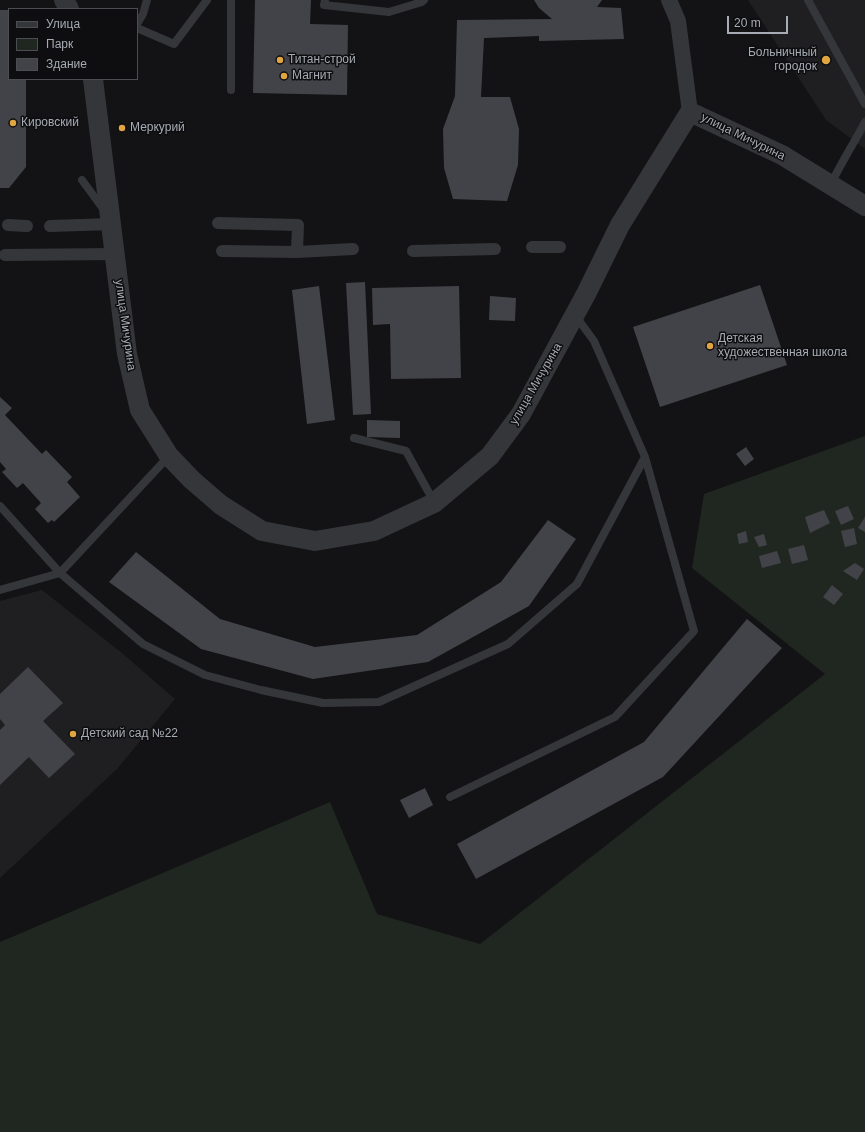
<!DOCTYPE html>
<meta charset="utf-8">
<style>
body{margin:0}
#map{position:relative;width:865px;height:1132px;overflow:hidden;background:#131315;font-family:Arial,sans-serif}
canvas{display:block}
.legend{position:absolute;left:8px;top:8px;width:130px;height:72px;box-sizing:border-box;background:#0e0e10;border:1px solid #4b4d52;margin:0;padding:5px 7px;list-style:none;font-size:12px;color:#a6abb4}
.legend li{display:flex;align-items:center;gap:8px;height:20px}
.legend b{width:20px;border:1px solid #4b4d52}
.scale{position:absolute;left:727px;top:16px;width:61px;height:18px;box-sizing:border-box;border:2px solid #a6abb4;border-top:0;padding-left:5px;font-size:12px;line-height:14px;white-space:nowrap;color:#a6abb4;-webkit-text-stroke:3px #0e0e10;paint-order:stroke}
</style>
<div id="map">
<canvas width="865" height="1132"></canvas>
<ul class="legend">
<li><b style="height:5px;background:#353639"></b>Улица</li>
<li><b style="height:11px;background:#202720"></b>Парк</li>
<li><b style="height:11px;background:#424348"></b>Здание</li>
</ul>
<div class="scale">20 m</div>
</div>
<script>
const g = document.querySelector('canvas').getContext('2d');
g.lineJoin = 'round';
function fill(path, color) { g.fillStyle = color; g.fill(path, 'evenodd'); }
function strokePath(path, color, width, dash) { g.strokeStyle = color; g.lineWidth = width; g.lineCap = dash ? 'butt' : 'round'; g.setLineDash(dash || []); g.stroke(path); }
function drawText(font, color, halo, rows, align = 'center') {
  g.font = font + ' Arial,sans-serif'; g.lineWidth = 3; g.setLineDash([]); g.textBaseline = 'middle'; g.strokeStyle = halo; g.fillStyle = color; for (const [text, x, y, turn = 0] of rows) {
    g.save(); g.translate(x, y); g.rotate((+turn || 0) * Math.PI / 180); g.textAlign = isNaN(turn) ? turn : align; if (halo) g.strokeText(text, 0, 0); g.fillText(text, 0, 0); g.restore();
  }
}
fill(new Path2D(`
 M748,0h117v149l-39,-29z
 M42,590l80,63 53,46 -58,70 -117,109v-277z`), '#1f1f22');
fill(new Path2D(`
 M865,436v696h-865v-190l330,-140 47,112 103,30 345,-270 -133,-106 12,-74z`), '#202720');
fill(new Path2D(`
 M255,0h56l-1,24 38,1 -1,70 -94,-2z
 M534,0h68l-5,7 24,1 3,31 -85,2v-5l-55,2 -3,59h29l9,32 -1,36 -11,36 -54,-2 -9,-31 -1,-39 12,-33 2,-76 95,-1 -13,-11z
 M0,10h9v69h17v88l-17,21h-9z
 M365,282l6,132 -18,1 -7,-132z
 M760,285l27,80 -127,42 -27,-80z
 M319,286l16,134 -28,4 -15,-134z
 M459,286l2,92 -70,1 -1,-55 -17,1 -1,-37z
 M490,296l26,2 -1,23 -26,-1z
 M0,397l12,11 -7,7 37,39 4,-4 26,27 -5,5 13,15 -26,25 -2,-2 -4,3 -13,-14 6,-6 -18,-20 -6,5 -15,-16 4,-3 -6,-7z
 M367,420l33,1v17l-33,-1z
 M746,447l8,12 -9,7 -9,-12z
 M848,506l6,13 -13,6 -6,-14z
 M824,510l6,13 -20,10 -5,-16z
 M865,517v15l-7,-4z
 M548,520l28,19 -47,67 -101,56 -115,17 -112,-30 -92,-67 27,-30 84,67 95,28 102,-12 84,-53z
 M854,528l3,16 -12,3 -4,-16z
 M746,531l2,11 -9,2 -2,-10z
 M764,534l3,11 -8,2 -5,-10z
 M804,545l4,15 -16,4 -4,-15z
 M777,551l4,12 -19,5 -3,-12z
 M855,563l9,6 -7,11 -14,-9z
 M832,585l11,9 -9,11 -11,-8z
 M747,619l35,29 -119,129 -187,102 -19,-35 187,-102z
 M28,667l35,36 -20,18 32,33 -26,24 -20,-21 -29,28v-55l5,-5 -5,-6v-25z
 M425,788l8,17 -24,13 -9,-18z`), '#424348');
strokePath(new Path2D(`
 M325,0l-1,5 65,7 33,-10 2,-2
 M808,0l57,104
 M137,24l6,-10 4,-14
 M137,28l37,16 33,-44
 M231,90v-90
 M82,180l22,30
 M831,184c10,-21 23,-41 34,-62
 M354,438l52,13 28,51
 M0,506l60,67 83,71 62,31 56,15 62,13 56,-1 129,-58 69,-60 68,-127 -51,-116 -19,-26
 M0,590l60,-17 109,-117
 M450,797l165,-80 79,-86 -49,-174`), '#353639', 8);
strokePath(new Path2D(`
 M218,223l80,2 -1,27 -75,-1
 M8,225l19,1
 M50,226l62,-2
 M532,247h28
 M413,251l82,-2
 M297,252l56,-3
 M5,255l110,-1`), '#353639', 12);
strokePath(new Path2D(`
 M669,0l9,21 12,91`), '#353639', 16);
strokePath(new Path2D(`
 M64,0l5,9
 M93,79l34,275 13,56 29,46 23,24 29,25 41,26 53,10 59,-10 60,-28 56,-47 31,-42 65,-120 34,-69 70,-113 92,43 83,51`), '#353639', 20);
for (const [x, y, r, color] of [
 [280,60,4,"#dfa541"],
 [826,60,5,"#dfa541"],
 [284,76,4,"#dfa541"],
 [13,123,4,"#dfa541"],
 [122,128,4,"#dfa541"],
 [710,346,4,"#dfa541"],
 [73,734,4,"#dfa541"]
]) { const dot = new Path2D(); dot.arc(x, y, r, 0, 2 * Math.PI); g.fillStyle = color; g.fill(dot); strokePath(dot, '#0e0e10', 1.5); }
drawText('12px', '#a6abb4', '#0e0e10', [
 ["Больничный",817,53,"right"],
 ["городок",817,67,"right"],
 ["Титан-строй",288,60],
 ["Магнит",292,76],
 ["Кировский",21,123],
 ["Меркурий",130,128],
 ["Детская",718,339],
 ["художественная школа",718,353],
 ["Детский сад №22",81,734]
], 'left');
drawText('12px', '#a6abb4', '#0e0e10', [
 ["улица Мичурина",743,137,26],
 ["улица Мичурина",125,325,82],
 ["улица Мичурина",536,384,-60]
]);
</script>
